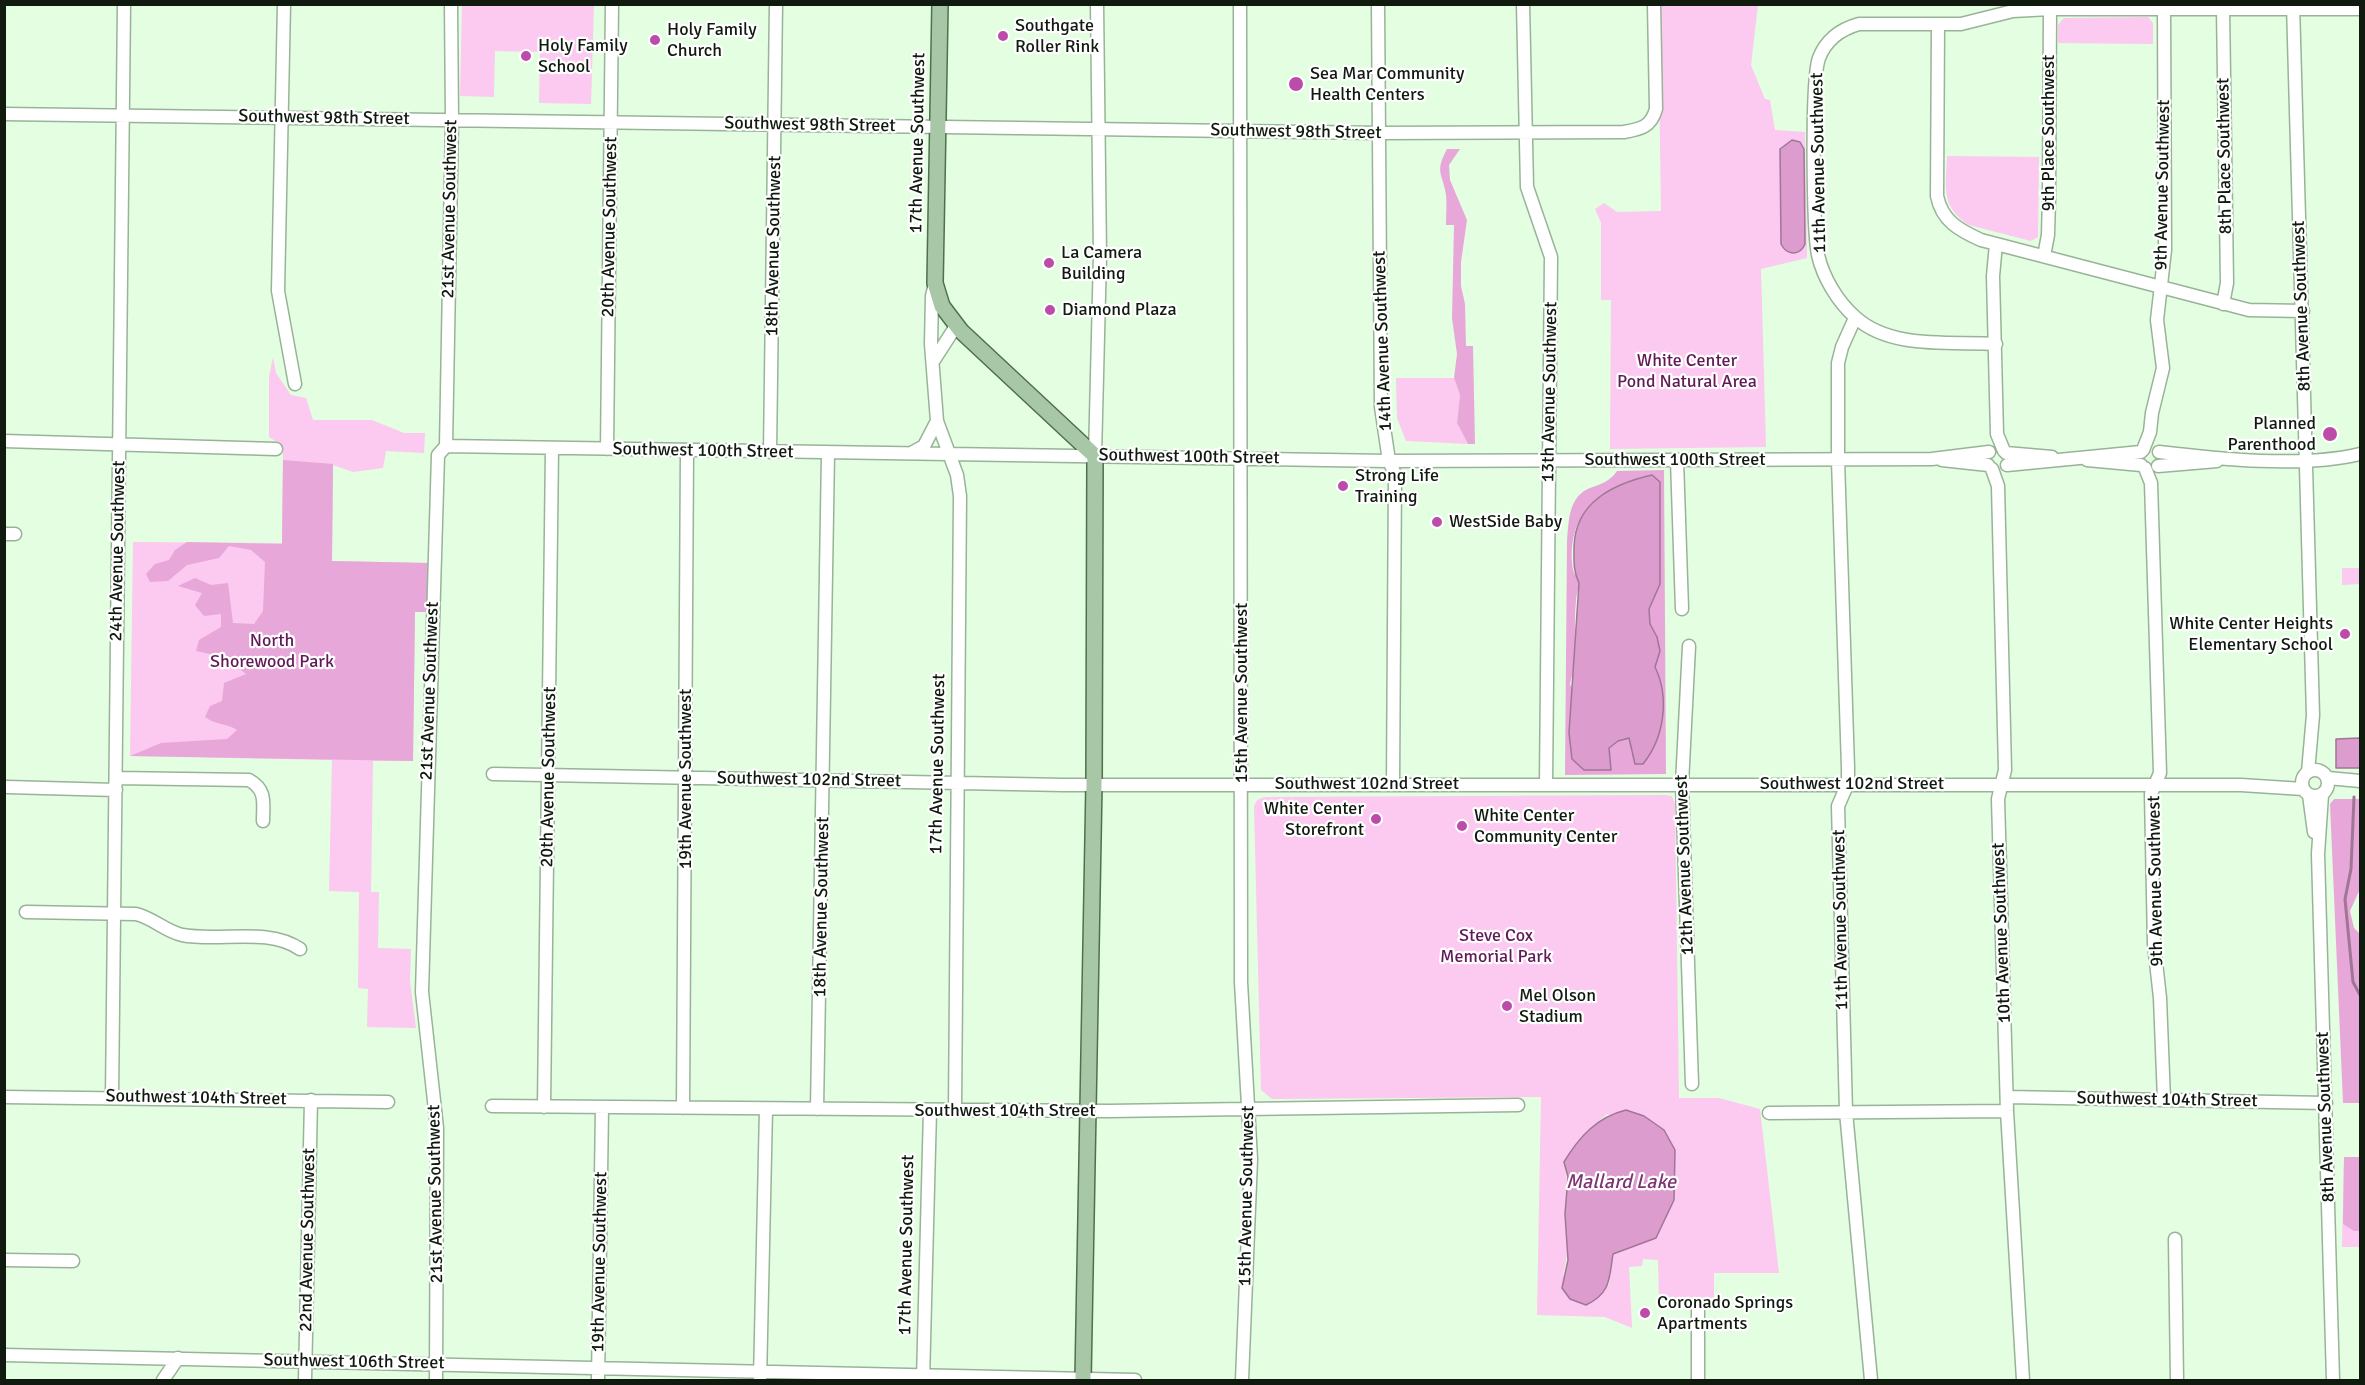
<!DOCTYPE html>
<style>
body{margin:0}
#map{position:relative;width:2365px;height:1385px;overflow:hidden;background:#e3fee1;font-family:Signika,sans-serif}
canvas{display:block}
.frame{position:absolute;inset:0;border:6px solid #101a0f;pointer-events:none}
</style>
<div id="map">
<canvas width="2365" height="1385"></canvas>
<div class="frame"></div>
</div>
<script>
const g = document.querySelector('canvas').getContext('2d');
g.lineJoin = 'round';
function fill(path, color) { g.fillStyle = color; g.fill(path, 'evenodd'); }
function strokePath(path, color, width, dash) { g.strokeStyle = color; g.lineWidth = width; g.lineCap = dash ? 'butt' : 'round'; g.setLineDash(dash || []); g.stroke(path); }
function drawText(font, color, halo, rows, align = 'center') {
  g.font = font + ' Signika,sans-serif'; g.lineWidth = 4.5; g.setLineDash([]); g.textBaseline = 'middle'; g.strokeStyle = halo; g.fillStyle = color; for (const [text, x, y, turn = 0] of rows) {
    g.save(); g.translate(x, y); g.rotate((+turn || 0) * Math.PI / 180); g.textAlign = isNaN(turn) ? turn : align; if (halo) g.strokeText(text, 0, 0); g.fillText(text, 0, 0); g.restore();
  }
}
fill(new Path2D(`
 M462,5h132l-3,99 -52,-1 1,-51 -45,-1 -1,46 -34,-1z
 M1658,5h100l-7,60 14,34 5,1 5,30 30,2 2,126 -46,11 5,178 -156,2 1,-149h-10v-77l-6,-14 9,-6 13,9 44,-1z
 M2148,17l5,6v21l-95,-1v-18l6,-7z
 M1947,156l92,1 -1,80 -7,4 -62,-16c-29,-18 -23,-39 -22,-69z
 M273,357l3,16 15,22 15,3 7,22h59l32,13h21l-1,20 -38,-2 -3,17 -30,4 -20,-7 -1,96 98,2 -15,49 -2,149h-40l-2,131h8l-1,56 33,1 -1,32 6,47 -49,-1 1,-38 -10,-1 1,-96 -30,-1 3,-131 -202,-4 3,-214 149,1 1,-97 -14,-9v-60z
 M1396,378h58l6,17 -3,28 11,21 -62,-3 -9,-23z
 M2342,568h18v16l-18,1z
 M1665,795l7,1 3,8 4,294h40l41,11 19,164h-65v25h-55l-1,-38 -15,-1 -1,7 -13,1 3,61 -27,-11 -68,-2 4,-218 -269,2 -11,-9 -7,-284 3,-6 8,-3zM1607,1114l68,36 -1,50 -18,38 -43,16 -4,31 -46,-10c8,-25 7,-86 1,-113l24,-31z
 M2344,1157h16v90h-18z`), '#fcc9f0');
fill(new Path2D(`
 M1447,149h13l-11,16 1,15 17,40 -6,42v24l4,18 1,42h7l2,98h-7l-11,-21 3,-28 -6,-17 3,-24 -5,-36 2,-93h-8c0,-10 1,-20 0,-30 -3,-22 -12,-22 1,-46z
 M283,460l50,4 -1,97 98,2v49h-15l-2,149 -283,-5 31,-13 66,-4 10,-9c-10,-7 -22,-5 -32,-13l5,-11 12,-5 2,-18 22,-9 -21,-17 -29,-6 3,-11 22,-13v-13l-17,2 -9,-11 7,-12 -24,-7 17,-8 16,7 17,-2 5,40 21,1 9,-13 2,-49 -14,-12 -22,-4 -10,12 -32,7 -19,16 -18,1 -4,-8 9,-10 14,-4 6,-10 12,-8 95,2z
 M1664,470l2,304 -101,1 2,-234c2,-20 1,-44 23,-53 12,-4 20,-7 27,-17zM1652,475l8,109 -11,25 1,15 7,13 -2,30 4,9 -28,78 2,-8 -3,-8 -12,3 -9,7 1,22 -40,-86c8,-27 3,-55 6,-83 0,-6 3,-13 3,-18 -1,-5 -5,-9 -6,-13 -8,-59 29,-83 79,-95z
 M2334,799h26v90l-10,22 4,17 6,6v169h-17l-13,-299z
 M2344,1157h16v74h-6l-11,-7z`), '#e7a7d8');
const water = new Path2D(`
 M1792,140l8,2 4,7 1,95c-5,12 -18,12 -24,0l-1,-95z
 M1652,475l8,7v102l-11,25 1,15 7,13 3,14 -5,16c15,31 9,71 -12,97h-8l-6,-26 -11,3 -9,7 2,22h-27l-12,-11 -3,-26 10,-150c-6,-13 -5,-22 -5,-36 1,-45 39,-63 78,-72z
 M2360,738v30h-24v-29z
 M1626,1110l18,6 20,14 11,20 -1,50 -18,38 -43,16c-4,25 -2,39 -27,51l-16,-6 -8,-11 6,-28 -3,-46 3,-37 -4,-15c15,-25 33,-45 62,-52z`);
fill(water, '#dc9dce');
strokePath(water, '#9f7695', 1.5);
strokePath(new Path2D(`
 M2354,797l-3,72 -6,30 8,83 7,13`), '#9f7695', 3);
const minor = new Path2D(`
 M284,4l-6,287 17,93
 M1240,4l1,978 10,177 -9,221
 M1378,4l3,403 8,54 6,13 -2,310
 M1523,4l4,183 24,70 -5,527
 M2293,4l20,711 -5,57
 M1938,24l-1,172c5,25 22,34 44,44l268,70 54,1
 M4,114l1375,19 245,-1c17,-3 27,-5 32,-23l-2,-105
 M1996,244l-3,32 4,158 7,17
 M2044,256l4,-21 1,-37 1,-189
 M935,283l-3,13 -1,48 6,77 20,54 3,21 -5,614
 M2223,304l4,-21 -4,-275
 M1855,318l-13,29 -4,16v97l10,308v15l-10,23 8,306 25,268
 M1996,344c-45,-3 -105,6 -141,-27 -18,-16 -32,-40 -37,-62 -5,-26 -7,-175 1,-197 7,-18 22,-29 40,-34h102l52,-13 37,-2h310
 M934,360l22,-34
 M4,441l272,8
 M446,446l943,15 543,-2 57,-7
 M607,449l5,-445
 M2143,450l7,-18 2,-19 11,-45 -6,-48 8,-70 -1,-242
 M770,452l6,-448
 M913,452l11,-6 13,-25
 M2159,452c60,7 143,16 201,2
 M2006,453l46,4
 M1095,456l5,-201 -3,-251
 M1677,460l5,149
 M1942,460l46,5
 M2087,460l54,5
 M2007,465l134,-13
 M2158,466l59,-5
 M2145,468l6,15 9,290 -9,21 3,150 6,54 4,102
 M1992,469l6,17 7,284 -7,29 9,312 16,269
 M4,534h11
 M1689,646l-7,138 10,300
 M2302 783a13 13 0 1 1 26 0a13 13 0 1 1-26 0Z
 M493,774l571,11h1177l62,4
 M116,778l133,2c18,10 14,23 14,41
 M2328,778l32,3
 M7,787l109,3
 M2309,795l5,37
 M2322,795l-4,59 15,526
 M26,912l110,2c17,4 29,17 46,21 38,7 86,-8 118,14
 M4,1097l384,5
 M112,1097l12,-1093
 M2007,1097l319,6
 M492,1106l617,5 409,-6
 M544,1107l8,-659
 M683,1108l4,-658
 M817,1109l11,-656
 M1769,1113l238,-2
 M2175,1239l2,141
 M4,1260l69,1
 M4,1355l1131,25
 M163,1380l15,-22
 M305,1380l6,-280
 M436,1380l1,-252 -15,-136 16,-537 8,-9 6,-326 -1,-116
 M598,1380l4,-272
 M760,1380l6,-271
 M923,1380l7,-270
 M1698,1380v-73`);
const major = new Path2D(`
 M940,4l-5,279 7,23 19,25 134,125 -1,328 -11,596`);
strokePath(minor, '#99b398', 15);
strokePath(major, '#4d724b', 18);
strokePath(minor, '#fff', 12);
strokePath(major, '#a8c7a7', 15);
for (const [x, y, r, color] of [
 [1003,36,6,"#bc4ca9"],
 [655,40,6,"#bc4ca9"],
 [526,56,6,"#bc4ca9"],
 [1296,84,8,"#bc4ca9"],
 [1049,263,6,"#bc4ca9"],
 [1050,310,6,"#bc4ca9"],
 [2330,434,8,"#bc4ca9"],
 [1343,486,6,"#bc4ca9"],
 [1437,522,6,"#bc4ca9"],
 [2345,634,6,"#bc4ca9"],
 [1376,819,6,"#bc4ca9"],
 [1462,826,6,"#bc4ca9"],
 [1507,1006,6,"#bc4ca9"],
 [1645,1313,6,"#bc4ca9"]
]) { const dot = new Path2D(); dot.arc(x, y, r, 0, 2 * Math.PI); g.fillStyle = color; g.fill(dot); strokePath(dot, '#fff', 2); }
drawText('18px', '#101a0f', '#fff', [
 ["Southgate",1015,26],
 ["Roller Rink",1015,47],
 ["Holy Family",667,30],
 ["Church",667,51],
 ["Holy Family",538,46],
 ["School",538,67],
 ["Sea Mar Community",1310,74],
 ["Health Centers",1310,95],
 ["La Camera",1061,253],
 ["Building",1061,274],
 ["Diamond Plaza",1062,310],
 ["Planned",2316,424,"right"],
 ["Parenthood",2316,445,"right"],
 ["Strong Life",1355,476],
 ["Training",1355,497],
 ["WestSide Baby",1449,522],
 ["White Center Heights",2333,624,"right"],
 ["Elementary School",2333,645,"right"],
 ["White Center",1364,809,"right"],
 ["Storefront",1364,830,"right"],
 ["White Center",1474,816],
 ["Community Center",1474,837],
 ["Mel Olson",1519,996],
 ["Stadium",1519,1017],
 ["Coronado Springs",1657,1303],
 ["Apartments",1657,1324]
], 'left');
drawText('18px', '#101a0f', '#fff', [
 ["Southwest 98th Street",324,118,1],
 ["Southwest 98th Street",810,125,1],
 ["Southwest 98th Street",1296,132,1],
 ["9th Place Southwest",2049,133,-90],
 ["17th Avenue Southwest",918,143,-89],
 ["8th Place Southwest",2225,156,-91],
 ["11th Avenue Southwest",1819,163,-91],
 ["9th Avenue Southwest",2163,185,-89],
 ["21st Avenue Southwest",450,209,-89],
 ["20th Avenue Southwest",610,227,-89],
 ["18th Avenue Southwest",774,246,-89],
 ["8th Avenue Southwest",2302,306,-92],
 ["14th Avenue Southwest",1383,341,-92],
 ["13th Avenue Southwest",1550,392,-89],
 ["Southwest 100th Street",703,451,1],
 ["Southwest 100th Street",1189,457,1],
 ["Southwest 100th Street",1675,460],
 ["24th Avenue Southwest",118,551,-89],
 ["21st Avenue Southwest",430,691,-88],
 ["15th Avenue Southwest",1242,693,-90],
 ["17th Avenue Southwest",938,764,-89],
 ["20th Avenue Southwest",549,777,-89],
 ["19th Avenue Southwest",686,779,-90],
 ["Southwest 102nd Street",809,780,1],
 ["Southwest 102nd Street",1367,784],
 ["Southwest 102nd Street",1852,784],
 ["12th Avenue Southwest",1685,865,-92],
 ["9th Avenue Southwest",2156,881,-91],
 ["18th Avenue Southwest",822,907,-89],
 ["11th Avenue Southwest",1841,920,-91],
 ["10th Avenue Southwest",2002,933,-92],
 ["Southwest 104th Street",196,1098,1],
 ["Southwest 104th Street",2167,1100,1],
 ["Southwest 104th Street",1005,1111],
 ["8th Avenue Southwest",2326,1117,-92],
 ["21st Avenue Southwest",436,1194,-91],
 ["15th Avenue Southwest",1247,1196,-89],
 ["22nd Avenue Southwest",308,1240,-89],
 ["17th Avenue Southwest",907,1245,-89],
 ["19th Avenue Southwest",600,1262,-89],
 ["Southwest 106th Street",354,1362,1]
]);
drawText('18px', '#621957', '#fff', [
 ["White Center",1687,361],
 ["Pond Natural Area",1687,382],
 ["North",272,641],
 ["Shorewood Park",272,662],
 ["Steve Cox",1496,936],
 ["Memorial Park",1496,957]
]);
drawText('italic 20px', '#7e3471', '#fff', [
 ["Mallard Lake",1621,1183]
]);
</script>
